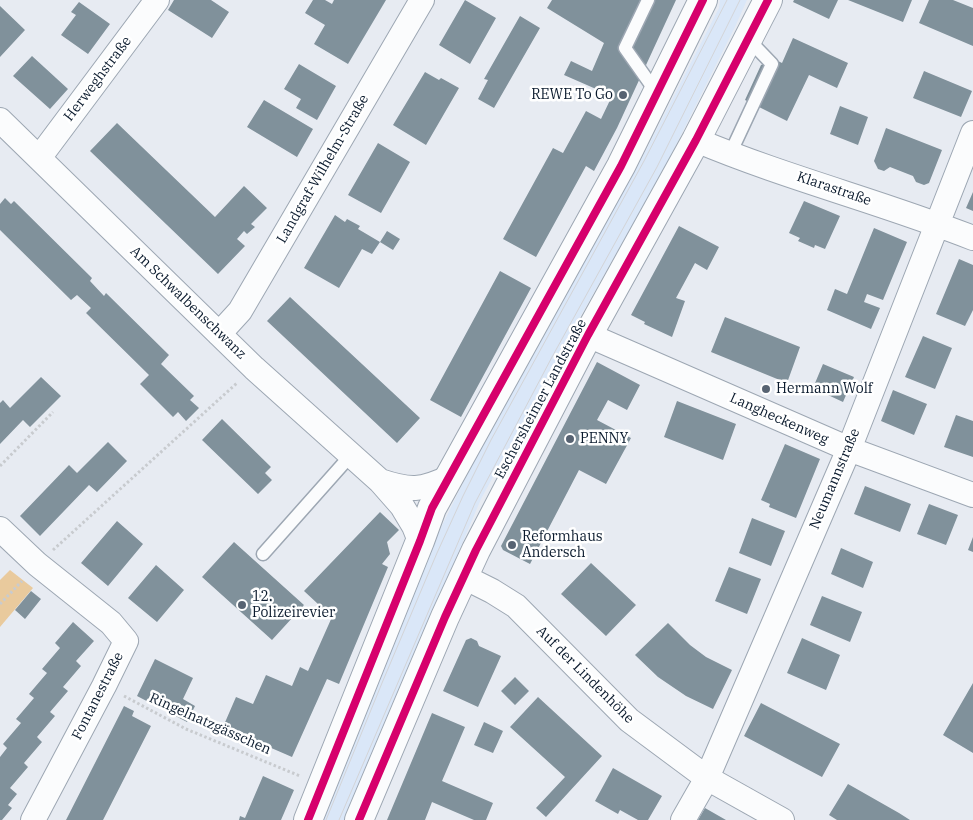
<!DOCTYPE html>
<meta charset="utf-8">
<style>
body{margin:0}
canvas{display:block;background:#e7ebf2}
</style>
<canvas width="973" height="820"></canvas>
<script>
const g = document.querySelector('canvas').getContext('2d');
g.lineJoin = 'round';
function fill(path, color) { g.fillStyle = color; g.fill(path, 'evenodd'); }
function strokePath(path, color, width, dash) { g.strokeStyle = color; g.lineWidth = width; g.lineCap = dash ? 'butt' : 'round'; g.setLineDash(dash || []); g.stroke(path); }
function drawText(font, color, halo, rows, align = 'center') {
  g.font = font + ' "IBM Plex Serif",serif'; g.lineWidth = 5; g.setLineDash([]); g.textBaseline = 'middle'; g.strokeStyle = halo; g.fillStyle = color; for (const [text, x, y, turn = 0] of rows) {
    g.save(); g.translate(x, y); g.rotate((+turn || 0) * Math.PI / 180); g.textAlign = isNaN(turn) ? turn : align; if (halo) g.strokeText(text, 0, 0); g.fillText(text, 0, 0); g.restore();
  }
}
fill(new Path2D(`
 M720,0h27l-12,27 -72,144 -87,153 -95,175 -136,321h-30l117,-274 28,-57 25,-50 156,-279 78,-152z`), '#dae7f8');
fill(new Path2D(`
 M10,570l23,18 -33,39v-47z`), '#e9ca9d');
fill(new Path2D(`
 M174,0h37l18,12 -17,26 -44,-28z
 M313,0h12l7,4 2,-4h52l-38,64 -34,-20 11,-19 -20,-12z
 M465,0l31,18 -26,46 -31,-19z
 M552,0h124l-59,128 -23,43 -8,-5 -50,91 -33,-18 50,-91 10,5 23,-42 15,8 11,-23 -48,-21 7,-14 21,10 12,-28 -57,-35z
 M794,0h44l-9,19 -36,-17z
 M848,0h64l-9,22z
 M929,0h24l20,8v38l-54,-23z
 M79,2l31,22 -22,30 -27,-19 15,-20 -5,-3z
 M0,6l25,24 -25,27z
 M520,16l20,12 -46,80 -16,-9 10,-19 -4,-1z
 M793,38l55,25 -11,25 -28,-13 -22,46 -42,-21 16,-35 13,-6 8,4z
 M32,56l36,33 -18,20 -37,-33z
 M299,64l37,22 -19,34 -21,-12 5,-9 -17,-10z
 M924,71l48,20 -11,26 -48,-19z
 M425,72l14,8 2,-2 18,10 -33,57 -33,-20z
 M264,100l49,29 -16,28 -50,-30z
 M840,106l28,11 -10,28 -28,-11z
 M117,123l98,94 29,-31 23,22 -16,16 4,3 -8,7 -3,-3 -7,8 8,7 -27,28 -128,-123z
 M886,128l56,22 -13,33 -5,2 -8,-3 -3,-6 -23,-9 -6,4 -6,-2 -4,-8z
 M378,143l32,19 -29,51 -33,-18z
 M973,192v19l-7,-3z
 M5,198l6,6 3,-3 78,77 -2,3 14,15 2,-3 63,62 -8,9 33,32 -4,4 9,8 -13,13 -8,-9 -5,5 -33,-33 9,-9 -63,-62 5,-5 -14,-13 -6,5 -71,-70v-26z
 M804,201l36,15 -15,33 -10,-4 -1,3 -16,-7 2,-3 -11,-5z
 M335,215l10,7 2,-3 13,7 -2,3 22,13 -8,12 -10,-5 -23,39 -35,-20z
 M679,226l40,21 -12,23 -12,-7 -19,35 9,3 -13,36 -28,-13 1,-2 -14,-7z
 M874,228l33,14 -24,58 -16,-6 -3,8 16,6 -9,21 -44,-19 8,-21 12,5z
 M387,231l13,8 -7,11 -13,-8z
 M959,259l14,6v45l-8,16 -29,-12z
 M500,271l31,17 -70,129 -31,-17z
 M290,297l130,121 -23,25 -130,-122z
 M725,317l75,30 -13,36 -76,-31z
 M923,336l29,12 -17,41 -30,-12z
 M597,362l43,23 -13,25 -19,-10 -11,20 34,18 -25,46 -27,-14 -49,94 -27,-14 -2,-4z
 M823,364l31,13 -11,25 -30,-14z
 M41,377l20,19 -31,31 -7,-7 -23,24v-41l3,-3 7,8z
 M893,390l34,14 -13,31 -33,-14z
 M677,401l59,23 -13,36 -59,-23z
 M956,415l17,6v36l-29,-10z
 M222,419l49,48 -6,6 7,7 -14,14 -56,-54z
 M108,442l19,19 -30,31 -8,-7 -49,51 -20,-20 49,-51 8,8z
 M785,444l35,15 -24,59 -27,-11 1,-3 -9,-4z
 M865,486l46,18 -11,28 -46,-18z
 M929,504l29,11 -12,30 -29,-11z
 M380,512l19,18 -12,12 3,12 -8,10 6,3 -49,117 -12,-5 -35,78 -69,-30 13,-30 17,7 13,-29 26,11 8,-19 8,4 24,-54 -28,-26z
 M752,518l33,13 -14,35 -32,-13z
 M117,521l26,23 -35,42 -27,-23z
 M973,537v15l-5,-2z
 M234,542l70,63 -32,35 -70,-63z
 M841,548l32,14 -10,26 -32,-14z
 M591,563l45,42 -30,31 -45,-42z
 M156,565l28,25 -27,32 -29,-24z
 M729,567l32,12 -14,35 -32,-13z
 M31,591l10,8 -16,20 -10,-9z
 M822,596l40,16 -12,30 -40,-17z
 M73,622l21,19 -18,20 5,5 -18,21 5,4 -18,21 5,4 -18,21 5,5 -18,21 4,4 -18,21 7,6 -9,11 4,3 -10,12h-2v-63l7,-9 -4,-4 18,-21 -5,-4 18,-21 -5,-4 18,-21 -5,-4 18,-21 -5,-5z
 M668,623l22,22 16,12 26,13 -19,39 -27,-13 -28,-19 -23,-22z
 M471,638l6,3 2,5 22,10 -23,51 -35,-16 23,-51z
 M802,638l38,17 -14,35 -39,-17z
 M155,659l38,19 -10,21 12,7 -8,16 -50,-26z
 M515,677l14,14 -14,14 -14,-14z
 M973,683v70l-30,-18z
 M538,697l64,59 -56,61 -10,-9 29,-31 -55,-50z
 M761,703l79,41 -18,33 -78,-41z
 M124,706l10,5 -2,5 19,10 -48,94h-37z
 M432,713l33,14 -23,54 51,22 -7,17h-12l-42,-18 -7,18h-38z
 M484,722l19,9 -10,22 -19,-8z
 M613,768l49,28 -14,24h-10l-18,-10 -2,4 -23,-13z
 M263,776l31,14 -13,30h-42l1,-4 5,2z
 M848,784l51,29 11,7h-73l-8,-5z
 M705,808l21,12h-28z`), '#80919b');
const service = new Path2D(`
 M648,0l-23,48 31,44
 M730,154l42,-90 -24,-25
 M263,554l88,-99`);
const minor = new Path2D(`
 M0,120l254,248 126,113 22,25 12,20 6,15
 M696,140c90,38 186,62 277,98
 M39,158l118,-158
 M219,334l21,-23 182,-311
 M588,335l261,114 124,46
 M380,481c30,10 41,10 70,-4
 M0,529l37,35 74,59 15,18 -22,45 -71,134
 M464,577l28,14 24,15 113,114 78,58 75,42
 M683,820l24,-42 142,-329 124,-316`);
const primary = new Path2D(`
 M308,820l112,-279 12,-33 189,-342 82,-166
 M359,820l86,-203 31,-67 112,-215 108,-195 72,-140`);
strokePath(service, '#9da7b3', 15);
strokePath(minor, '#9da7b3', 26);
strokePath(primary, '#9da7b3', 30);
strokePath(new Path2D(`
 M0,466l53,-54
 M53,550l184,-167
 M0,604l22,-23
 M124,696l62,33 114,47`), '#c8cbcf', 3, [2.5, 2.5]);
strokePath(service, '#fbfcfd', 12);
strokePath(minor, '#fbfcfd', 24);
strokePath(primary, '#fbfcfd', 28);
strokePath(new Path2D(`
 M326,820l56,-137 55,-130 26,-57 28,-56 153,-279 83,-161
 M339,820l136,-317 77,-146 105,-190 83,-167`), '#d3d4d7', 1);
strokePath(new Path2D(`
 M308,820l112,-279 12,-33 189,-342 82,-166
 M359,820l86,-203 31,-67 112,-215 108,-195 72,-140`), '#d6006c', 8);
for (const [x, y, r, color] of [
 [623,95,5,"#576372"],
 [766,389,5,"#576372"],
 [570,439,5,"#576372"],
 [512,545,5,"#576372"],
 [242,605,5,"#576372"]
]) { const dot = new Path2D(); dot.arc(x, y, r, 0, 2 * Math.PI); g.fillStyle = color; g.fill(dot); strokePath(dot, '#fff', 2); }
drawText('14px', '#0a1a2d', '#fff', [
 ["Herweghstraße",98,79,-53],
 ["Landgraf-Wilhelm-Straße",323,169,-60],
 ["Klarastraße",834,189,19],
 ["Am Schwalbenschwanz",188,303,44],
 ["Eschersheimer Landstraße",541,399,-62],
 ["Langheckenweg",779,419,24],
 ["Neumannstraße",835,479,-67],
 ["Auf der Lindenhöhe",585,675,45],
 ["Fontanestraße",98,696,-63],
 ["Ringelnatzgässchen",210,724,24]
]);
drawText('14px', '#0a1a2d', '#fff', [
 ["REWE To Go",613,95,"right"],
 ["Hermann Wolf",776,389],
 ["PENNY",580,439],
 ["Reformhaus",522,537],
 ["Andersch",522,553],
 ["12.",252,597],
 ["Polizeirevier",252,613]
], 'left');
</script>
